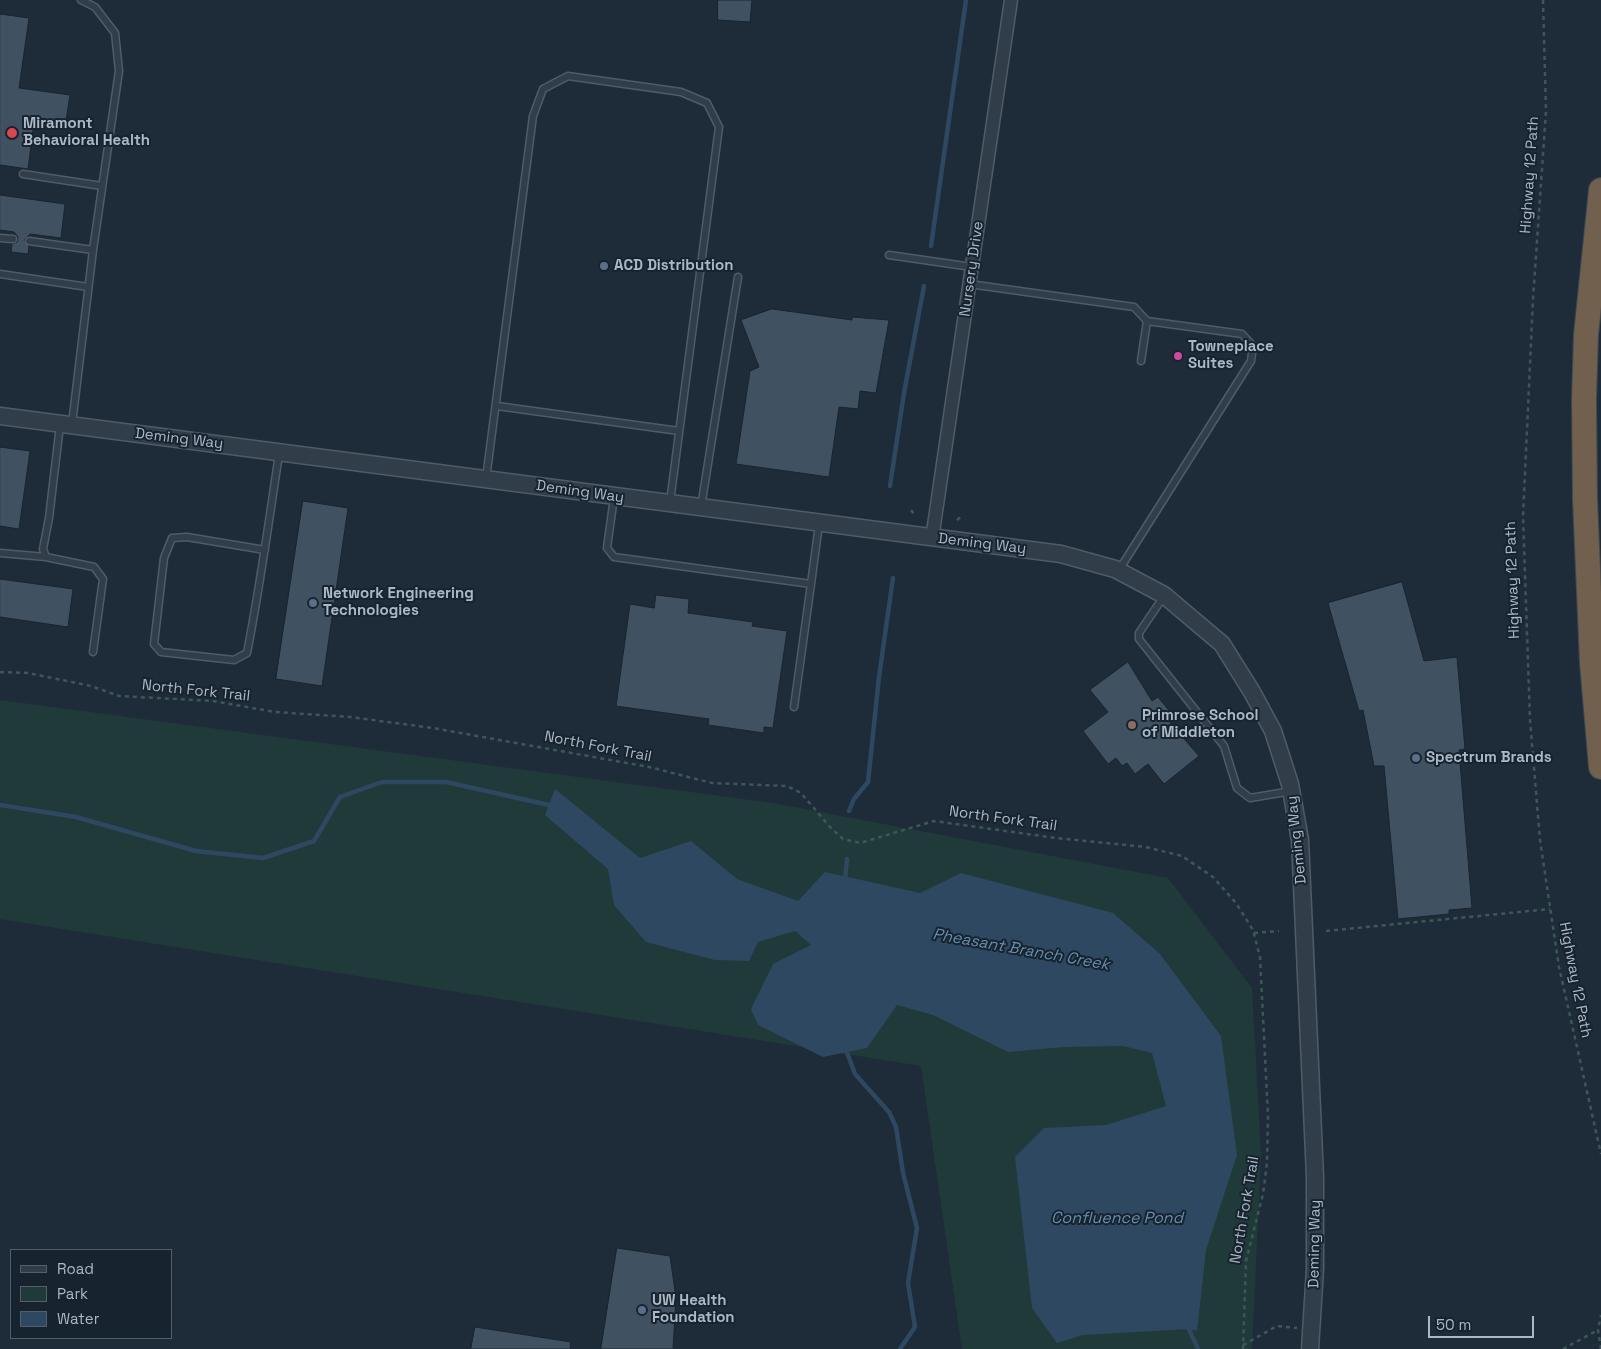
<!DOCTYPE html>
<style>
body{margin:0}
#map{position:relative;width:1601px;height:1349px;overflow:hidden;background:#1e2c39;font-family:"Space Grotesk",sans-serif}
canvas{display:block}
.legend{position:absolute;left:10px;top:1249px;width:162px;height:90px;box-sizing:border-box;background:#17232e;border:1px solid #525f6b;margin:0;padding:6px 9px;list-style:none;font-size:15px;color:#abb8c7}
.legend li{display:flex;align-items:center;gap:10px;height:25px}
.legend b{width:25px;border:1px solid #525f6b}
.scale{position:absolute;left:1428px;top:1316px;width:106px;height:22px;box-sizing:border-box;border:2px solid #abb8c7;border-top:0;padding-left:6px;font-size:15px;line-height:18px;white-space:nowrap;color:#abb8c7;-webkit-text-stroke:4px #17232e;paint-order:stroke}
</style>
<div id="map">
<canvas width="1601" height="1349"></canvas>
<ul class="legend">
<li><b style="height:6px;background:#313e4a"></b>Road</li>
<li><b style="height:14px;background:#203a3a"></b>Park</li>
<li><b style="height:14px;background:#2d4860"></b>Water</li>
</ul>
<div class="scale">50 m</div>
</div>
<script>
const g = document.querySelector('canvas').getContext('2d');
g.lineJoin = 'round';
function fill(path, color) { g.fillStyle = color; g.fill(path, 'evenodd'); }
function strokePath(path, color, width, dash) { g.strokeStyle = color; g.lineWidth = width; g.lineCap = dash ? 'butt' : 'round'; g.setLineDash(dash || []); g.stroke(path); }
function drawText(font, color, halo, rows, align = 'center') {
  g.font = font + ' "Space Grotesk",sans-serif'; g.lineWidth = 4; g.setLineDash([]); g.textBaseline = 'middle'; g.strokeStyle = halo; g.fillStyle = color; for (const [text, x, y, turn = 0] of rows) {
    g.save(); g.translate(x, y); g.rotate((+turn || 0) * Math.PI / 180); g.textAlign = isNaN(turn) ? turn : align; if (halo) g.strokeText(text, 0, 0); g.fillText(text, 0, 0); g.restore();
  }
}
fill(new Path2D(`
 M0,700l773,103 395,75 84,110 9,168 -9,193h-290l-41,-283 -921,-147z`), '#203a3a');
fill(new Path2D(`
 M555,789l85,69 51,-17 46,38 61,22 27,-29 95,21 41,-20 152,40 47,41 61,82 16,119 -31,95 -9,81 -8,-2 -106,6 -26,8 -25,-35 -17,-151 29,-29 62,-3 60,-19 -14,-53 -29,-7 -59,1 -56,5 -75,-37 -36,-10 -30,43 -44,9 -65,-32 -7,-16 22,-45 38,-19 -16,-14 -37,11 -9,19 -34,-1 -69,-18 -32,-37 -6,-36 -63,-54z`), '#2d4860');
strokePath(new Path2D(`
 M931,246l35,-246
 M890,486l14,-93 20,-107
 M0,805l76,12 120,34 67,7 51,-17 26,-44 42,-15h64l103,23 3,3
 M849,811l5,-12 14,-17 11,-105 14,-99
 M845,880l2,-21
 M845,1047l10,27 34,38 7,15 7,46 14,55 -9,55 7,44 -15,22
 M1187,1325l11,24`), '#2d4860', 4.5);
const building = new Path2D(`
 M718,0h34l-2,22 -32,-2z
 M0,14l29,4 -10,70 51,7 -5,32 -31,-4 -6,46 -28,-4z
 M0,195l65,9 -4,34 -31,-4 -6,6 5,6 -1,8 -17,-2 1,-8 5,-2 1,-5 -4,-5 -14,-2z
 M772,309l80,11v-3l37,3 -13,73 -16,-2 -2,18 -19,-2 -10,70 -93,-13 14,-93 9,-4 -18,-47z
 M0,447l30,4 -11,78 -19,-3z
 M303,501l45,7 -26,178 -46,-7z
 M0,579l73,10 -5,38 -68,-10z
 M1402,582l22,79 33,-4 8,92 -6,1 13,158 -23,2v4l-51,5 -14,-153h-10l-11,-56 -4,1 -31,-108z
 M656,595l33,4 -1,14 65,9 -1,4 35,5 -14,97 -9,-1v6l-56,-8 1,-6 -93,-13 14,-102 24,4z
 M1128,662l24,39 6,-4 13,16 -5,5 33,38 -35,28 -16,-20 -13,10 -8,-11 -5,3 -6,-8 -8,6 -25,-33 25,-19 -18,-22z
 M617,1248l53,8 6,42 -3,51h-72z
 M475,1327l96,15 -1,7h-99z`);
fill(building, '#405262');
strokePath(building, '#192530', 1);
const service = new Path2D(`
 M23,174l79,12
 M0,238l13,1
 M29,241l64,9
 M889,255l83,12
 M0,274l88,13
 M969,284l165,23 13,14 95,13 11,12 -2,15 -132,209
 M1141,361l6,-40
 M497,406l182,25
 M72,424l21,-174 26,-179 -4,-38 -20,-26 -14,-7
 M60,425l-11,93 -6,31 3,8 48,10 9,12 -10,73
 M486,479l47,-363 10,-27 25,-13 113,16 26,11 12,24 -49,375
 M614,497l-7,51 7,9 197,27 -17,123
 M701,507l37,-230
 M265,550l-78,-13 -15,1 -8,20 -10,86 7,8 73,8 13,-7c13,-66 22,-133 32,-199
 M0,553l46,4
 M811,584l8,-60
 M1164,596l-25,37v6l85,107 13,42 13,10 42,-7`);
const minor = new Path2D(`
 M932,539l79,-539`);
const tertiary = new Path2D(`
 M0,416l1061,138 54,15 49,26 58,49 30,48 21,39 17,53 10,56 15,337v92l-5,80`);
const motorway = new Path2D(`
 M1601,190l-15,145 -2,65 1,99 7,164 9,104`);
strokePath(service, '#4f5b68', 9);
strokePath(minor, '#4f5b68', 15);
strokePath(tertiary, '#4f5b68', 19);
strokePath(motorway, '#3c4854', 26);
strokePath(new Path2D(`
 M1543,0l3,111 -13,188 -10,217 7,204 10,120 19,127 42,187
 M911,510l3,4
 M957,520l4,-3
 M0,672l28,1 63,13 28,10 94,5 62,11 75,5 83,11 216,39 63,16 75,3 14,7 29,34 13,12 17,4 74,-22 122,17 90,9 36,9 31,21 23,26 17,27 7,27 8,159 -1,47 -4,31 -17,67 -3,88
 M1326,931l224,-22
 M1254,933l25,-2
 M1243,1345l34,-19 20,2
 M1563,1349l35,-19
 M1601,1349l-3,-19 3,-15`), '#3d5757', 2.5, [4, 4]);
strokePath(service, '#313e4a', 6);
strokePath(minor, '#313e4a', 12);
strokePath(tertiary, '#313e4a', 16);
strokePath(motorway, '#71604e', 24);
for (const [x, y, r, color] of [
 [12,133,6,"#e0444e"],
 [604,266,5,"#5c6f8a"],
 [1178,356,5,"#d1479c"],
 [313,603,5,"#5c6f8a"],
 [1132,725,5,"#8d6e63"],
 [1416,758,5,"#5c6f8a"],
 [642,1310,5,"#5c6f8a"]
]) { const dot = new Path2D(); dot.arc(x, y, r, 0, 2 * Math.PI); g.fillStyle = color; g.fill(dot); strokePath(dot, '#17232e', 2); }
drawText('bold 15px', '#abb8c7', '#17232e', [
 ["Miramont",23,124],
 ["Behavioral Health",23,141],
 ["ACD Distribution",614,266],
 ["Towneplace",1188,347],
 ["Suites",1188,364],
 ["Network Engineering",323,594],
 ["Technologies",323,611],
 ["Primrose School",1142,716],
 ["of Middleton",1142,733],
 ["Spectrum Brands",1426,758],
 ["UW Health",652,1301],
 ["Foundation",652,1318]
], 'left');
drawText('15px', '#abb8c7', '#17232e', [
 ["Highway 12 Path",1530,175,-86],
 ["Nursery Drive",972,269,-82],
 ["Deming Way",179,439,7],
 ["Deming Way",580,492,8],
 ["Deming Way",982,544,7],
 ["Highway 12 Path",1513,580,-92],
 ["North Fork Trail",196,691,6],
 ["North Fork Trail",598,747,11],
 ["North Fork Trail",1003,819,8],
 ["Deming Way",1297,840,-96],
 ["Highway 12 Path",1575,980,79],
 ["North Fork Trail",1245,1210,-80],
 ["Deming Way",1315,1244,-89]
]);
drawText('italic 16px', '#688dae', '#17232e', [
 ["Pheasant Branch Creek",1021,950,10],
 ["Confluence Pond",1117,1219]
]);
</script>
